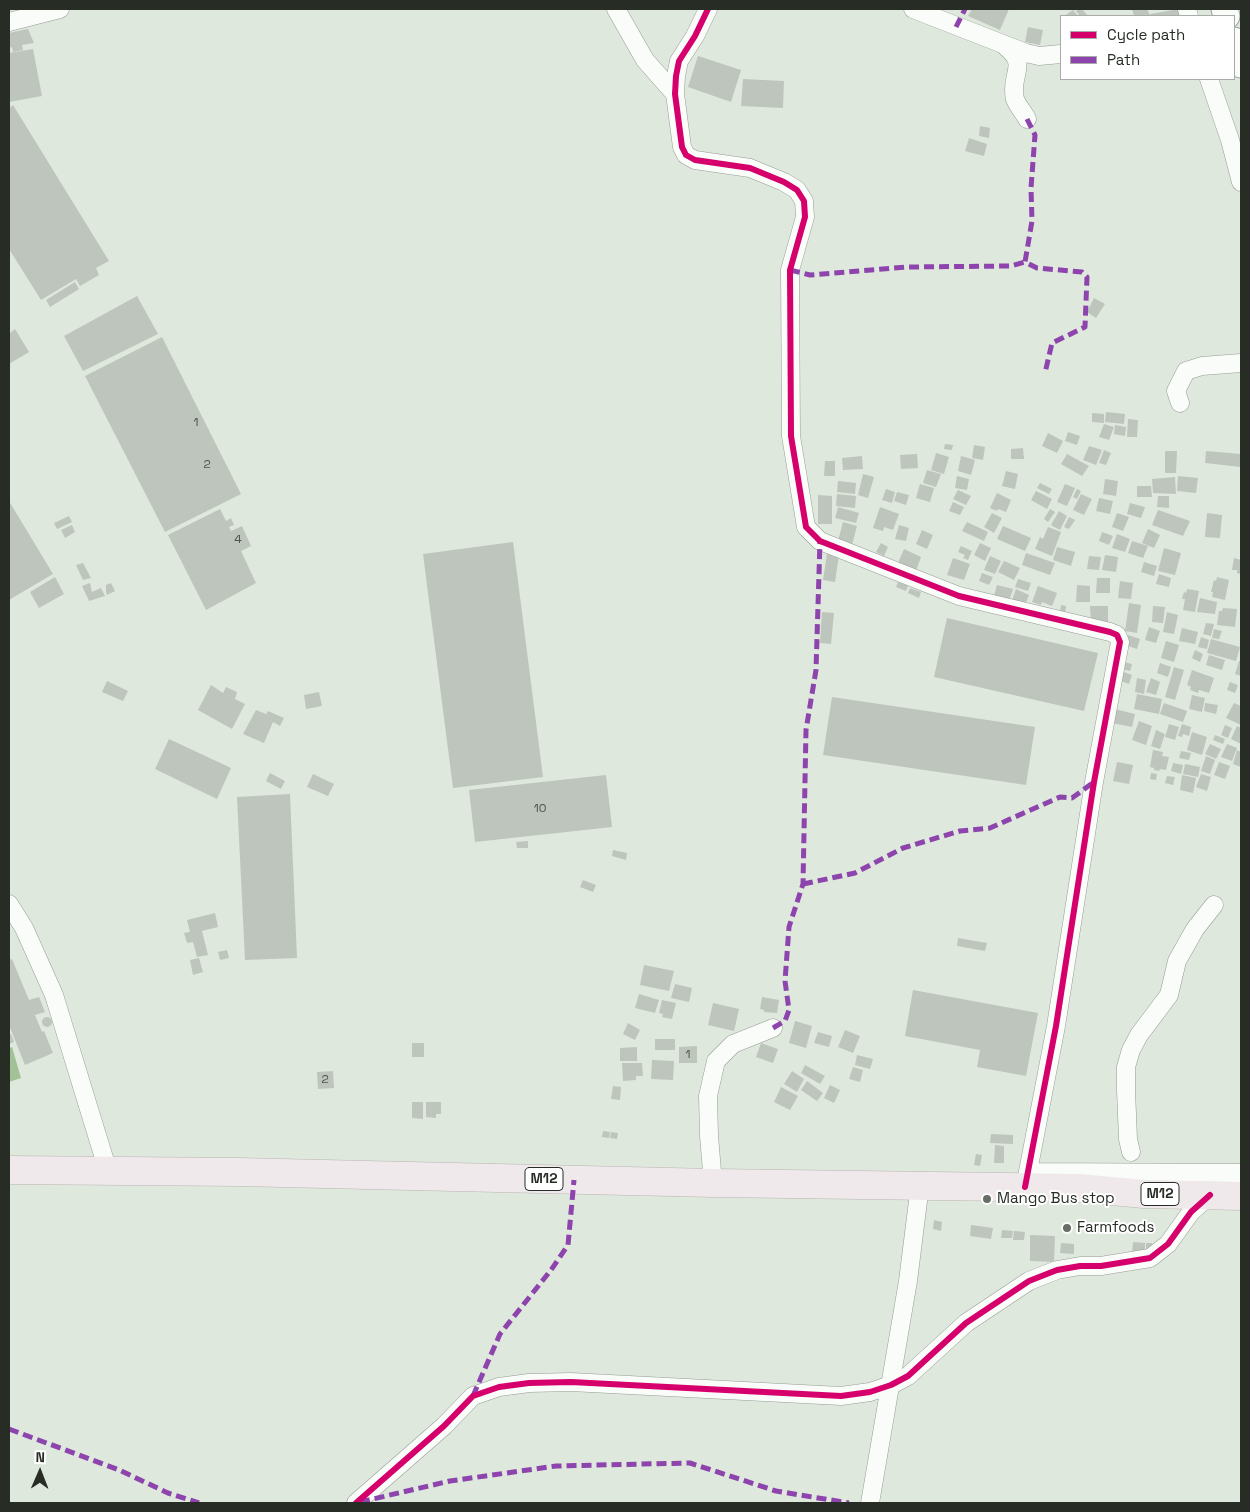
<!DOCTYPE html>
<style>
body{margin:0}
#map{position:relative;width:1250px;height:1512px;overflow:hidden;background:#dfe8dd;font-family:"Space Grotesk",sans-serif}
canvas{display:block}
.frame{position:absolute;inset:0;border:10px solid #272d25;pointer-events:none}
.legend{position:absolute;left:1060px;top:15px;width:175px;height:65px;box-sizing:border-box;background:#fff;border:1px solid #a9aba8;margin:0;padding:6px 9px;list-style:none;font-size:15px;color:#272d25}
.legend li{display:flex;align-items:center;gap:10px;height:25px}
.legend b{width:25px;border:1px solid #a9aba8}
.north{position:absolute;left:15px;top:1447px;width:50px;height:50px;-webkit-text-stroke:4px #fff;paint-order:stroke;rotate:1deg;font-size:14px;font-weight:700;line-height:20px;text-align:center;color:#272d25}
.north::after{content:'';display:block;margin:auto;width:18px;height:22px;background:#272d25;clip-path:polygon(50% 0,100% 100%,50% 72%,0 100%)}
</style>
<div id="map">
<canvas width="1250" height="1512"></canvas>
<div class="frame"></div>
<ul class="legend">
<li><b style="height:6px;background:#d6006c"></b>Cycle path</li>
<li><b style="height:6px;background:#8e44ad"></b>Path</li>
</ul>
<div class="north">N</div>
</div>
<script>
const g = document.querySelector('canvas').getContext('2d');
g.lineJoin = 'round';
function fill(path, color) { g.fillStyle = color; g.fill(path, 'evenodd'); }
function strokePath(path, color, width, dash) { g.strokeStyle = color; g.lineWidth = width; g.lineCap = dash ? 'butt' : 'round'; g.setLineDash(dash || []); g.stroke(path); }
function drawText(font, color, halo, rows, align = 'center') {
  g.font = font + ' "Space Grotesk",sans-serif'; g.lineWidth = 4; g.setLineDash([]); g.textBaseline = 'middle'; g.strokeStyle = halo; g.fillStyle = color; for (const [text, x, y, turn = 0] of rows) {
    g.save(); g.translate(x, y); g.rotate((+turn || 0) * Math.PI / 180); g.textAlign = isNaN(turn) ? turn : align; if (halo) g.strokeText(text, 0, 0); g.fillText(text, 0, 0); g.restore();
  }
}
fill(new Path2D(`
 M12,1047l9,31 -12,4v-34z`), '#a0c296');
fill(new Path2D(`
 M972,9h37l-9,21 -32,-14z
 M1079,9h3l6,7h-8l-4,-5z
 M1132,9h15l3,6 -16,1z
 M1179,9l7,7h-35l-1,-2z
 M1073,10l5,6h-14z
 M1028,27l15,3 -3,15 -15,-3z
 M28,29l6,14 -12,2 1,5 -10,2 -1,-5 -3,1v-15z
 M33,49l9,47 -33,6v-49z
 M698,56l43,14 -10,32 -43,-15z
 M743,79l41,2 -1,27 -42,-2z
 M13,105l96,156 -13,7 3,7 -19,11 -4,-7 -35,21 -32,-51v-141z
 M980,126l10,2 -1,10 -10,-2z
 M969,138l18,6 -3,12 -19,-5z
 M75,282l4,7 -29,18 -4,-7z
 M137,296l21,38 -75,37 -19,-35z
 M1094,298l11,6 -9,14 -9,-6z
 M15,329l14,23 -20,12v-30z
 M162,337l79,157 -76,38 -80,-156z
 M1106,412l19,2 -1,10 -19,-2z
 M1092,413l12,1v9l-12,-1z
 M1128,419l10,1 -1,17h-10z
 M1104,424l10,3 -5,13 -10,-3z
 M1115,425l11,2 -1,9 -11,-2z
 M1068,432l12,4 -3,9 -12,-4z
 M1048,433l15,8 -6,12 -15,-7z
 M945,444l8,1 -1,5 -8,-1z
 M974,445l11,2 -2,13 -11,-2z
 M1089,446l13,4 -6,15 -13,-5z
 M1023,448l1,11h-13v-10z
 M1104,450l7,3 -5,12 -7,-2z
 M1165,451h12l-1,22h-11z
 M1206,451l35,3v13l-36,-4z
 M936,453l13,4 -5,17 -13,-4z
 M917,454l1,14 -17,1 -1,-14z
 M1067,454l22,12 -7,10 -21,-12z
 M862,456l1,13 -20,1 -1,-12z
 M961,456l14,4 -4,15 -13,-4z
 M825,461h10v15h-11z
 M927,470l14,4 -5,13 -13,-4z
 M1006,471l12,3 -3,15 -13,-3z
 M863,474l11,3 -6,21 -10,-3z
 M957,476l12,3 -2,11 -12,-2z
 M1178,476l20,2 -2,15 -19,-2z
 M1175,477l1,17 -23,-1 -1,-14z
 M1105,479l13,2 -2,15 -13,-2z
 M838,481l18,2 -1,11 -18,-2z
 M1040,483l12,6 -3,5 -12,-6z
 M920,484l14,4 -4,14 -14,-4z
 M1065,484l10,4 -8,18 -10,-4z
 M1137,486h14l1,11h-15z
 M886,489l9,3 -3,11 -10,-3z
 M1077,489l4,2 -4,8 -4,-2z
 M958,490l13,6 -5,9 -13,-6z
 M1036,491l16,8 -5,10 -16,-9z
 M897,492l12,3 -3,10 -12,-4z
 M997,493l14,7 -5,12 -8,-3 -1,2 -7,-3z
 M837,494l19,2 -1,12 -19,-2z
 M1081,494l11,5 -8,16 -11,-5z
 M818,495l14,1v28h-14z
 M1158,496h11v12l-12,-1z
 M1099,498l14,3 -3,13 -14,-3z
 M9,501l44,73 -44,26z
 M953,502l11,5 -4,8 -11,-4z
 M1130,503l15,4 -4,11 -14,-4z
 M838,507l21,6 -3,10 -21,-5z
 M880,507l19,7 -6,16 -9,-3 -1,4 -10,-3z
 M220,509l6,12 5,-3 3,7 -5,2 2,4 11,-5 9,20 -10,5 15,32 -50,27 -38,-75z
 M1050,509l5,3 -7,10 -4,-3z
 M1158,510l32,11 -7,15 -31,-11z
 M1059,511l8,5 -7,14 -9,-5z
 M992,513l10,5 -8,15 -10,-6z
 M1117,513l12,4 -6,14 -11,-4z
 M1207,513l15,2 -2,23 -15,-1z
 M69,516l3,6 -15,7 -3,-6z
 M1069,517l6,3 -6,9 -5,-2z
 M843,522l14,4 -5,19 -14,-4z
 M967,522l21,10 -4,9 -22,-10z
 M72,525l3,7 -10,6 -4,-8z
 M899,525l10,3 -3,13 -11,-2z
 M1003,526l28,12 -6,13 -28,-12z
 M1048,527l13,5 -9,24 -17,-7 5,-12 3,2z
 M1148,529l12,6 -6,13 -12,-5z
 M922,530l11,5 -6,14 -11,-5z
 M1102,532l11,4 -4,9 -10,-4z
 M1117,534l13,5 -5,13 -13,-4z
 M1132,541l16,5 -5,12 -15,-5z
 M513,542l30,235 -90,11 -30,-234z
 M881,543l7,4 -4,9 -8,-4z
 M980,543l11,5 -6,13 -11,-6z
 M961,546l11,5 -4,9 -5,-2 2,-3 -7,-3z
 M1057,547l18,5 -4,14 -18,-6z
 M1164,548l17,5 -6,22 -17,-4z
 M904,549l17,8 -5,14 -18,-8z
 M1026,553l29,10 -5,12 -28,-10z
 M827,554l12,1 -4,27 -12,-2z
 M1105,555l13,2 -2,15 -14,-2z
 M990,556l11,5 -6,13 -11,-4z
 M1089,556l12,1 -2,13 -12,-1z
 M953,558l17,6 -6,16 -17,-5z
 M1234,558l7,2v14l-4,-1v-3h-5z
 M1004,561l16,7 -6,12 -16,-8z
 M1144,562l13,4 -3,10 -13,-4z
 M83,563l8,15 -8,2 -7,-15z
 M982,573l11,4 -4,8 -10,-4z
 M1159,574l12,4 -2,9 -13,-3z
 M55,577l9,17 -25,14 -9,-16z
 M1217,577l12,3 -4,20 -13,-3 1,-5h-2l3,-12 2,1z
 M1097,578h13v15h-14z
 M1018,579l13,4 -3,8 -13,-4z
 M1120,581l13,2 -2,16 -13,-1z
 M898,582l10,4 -2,5 -10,-4z
 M90,583l2,9 9,-4 4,8 -16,5 -7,-15z
 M111,583l4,8 -8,4 -1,-3v-7z
 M997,585l16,4 -4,12 -15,-5z
 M1077,585l13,1v16h-14z
 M1038,586l19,7 -5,13 -10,-4 -1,3 -9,-3z
 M910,588l11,4 -2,6 -11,-5z
 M1016,589l13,6 -4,10 -13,-5z
 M1187,589l12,2 -4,21 -12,-2 2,-11h-3l2,-7 2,1z
 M1200,598l17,4 -2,12 -18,-2z
 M1129,603l12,2 -4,28 -12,-2z
 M1061,605l5,1 -1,8 -5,-1z
 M1090,606h18v17h-17z
 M1153,606l12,1 -2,16 -11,-1z
 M1223,608l14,1 -2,18 -18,-2 2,-14h3z
 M822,612l12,1 -3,31 -11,-1z
 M1167,612l11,3 -4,19 -11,-2z
 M947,618l151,35 -14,58 -150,-34z
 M1206,623l8,1 -3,12 -8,-2z
 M1149,627l11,4 -4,12 -11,-3z
 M1182,628l16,4 -3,12 -16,-3z
 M1214,629l8,2 -3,8 -7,-1z
 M1128,635l12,4 -3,10 -12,-4z
 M1201,637l8,3 -2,9 -9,-2z
 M1211,639l29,8 -4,14 -29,-8z
 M1166,641l13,4 -5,17 -13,-4z
 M1195,650l8,4 -3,8 -8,-4z
 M1209,655l16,5 -3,10 -16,-5z
 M1239,661h2v15l-6,-2z
 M1124,662l8,2 -2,7 -8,-2z
 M1160,663l11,4 -3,10 -11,-4z
 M1174,667l10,3 -9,30 -10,-3z
 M1192,670l22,8 -5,15 -10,-3 -1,3 -8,-3 1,-3 -4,-2z
 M1121,671l11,4 -3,9 -11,-4z
 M1137,678l9,2 -2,14 -9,-2z
 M1151,678l9,4 -4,13 -10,-3z
 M107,681l21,10 -5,10 -21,-9z
 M1230,682l8,3 -3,8 -8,-3z
 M211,685l12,8 3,-6 11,5 -2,7 10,5 -13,25 -34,-19z
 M319,692l3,14 -16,3 -2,-14z
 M1137,694l25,5 -3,15 -25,-5z
 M1192,695l13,3 -3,14 -13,-3z
 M832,697l203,30 -9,58 -203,-30z
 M1164,703l23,8 -4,11 -23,-8z
 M1205,703l13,2 -2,9 -12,-3z
 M1234,703l7,3v19l-15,-7z
 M1115,709l20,5 -3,13 -20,-4z
 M256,710l10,4 2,-3 16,7 -4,8 -7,-4 -9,21 -21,-9z
 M1139,721l13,5 -6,19 -14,-5z
 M1169,724l10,3 -4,13 -10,-3z
 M1182,724l9,3 -2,9 -6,-2 -1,3 -4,-1z
 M1225,725l7,3 -4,10 -7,-3z
 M1237,726l4,2v16l-10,-5z
 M1156,730l9,4 -5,15 -9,-3z
 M1192,732l15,5 -5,18 -15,-5z
 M1215,735l10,4 -2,5 -10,-4z
 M169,739l62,29 -14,31 -62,-30z
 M1210,744l11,5 -5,10 -11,-5z
 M1227,744l10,4 -5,13 -11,-4z
 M1153,750l10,2 -1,4 7,1 -3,13 -6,-1 -1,2 -5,-1v-2l-4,-1z
 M1237,750l4,2v15l-8,-3z
 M1181,751l10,2 -2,7 -10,-2z
 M1206,756l9,4 -5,14 -9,-3z
 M1117,762l16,3 -4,19 -16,-3z
 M1219,762l11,4 -5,13 -11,-4z
 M1173,763l10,2 -2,9 -10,-3z
 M1185,764l15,3 -2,10 -15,-3z
 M270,773l15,8 -4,8 -15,-8z
 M1151,773l6,1 -1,6 -6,-1z
 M313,774l21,10 -6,12 -21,-9z
 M1201,774l10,3 -4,14 -11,-4z
 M606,775l6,52 -137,15 -6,-52z
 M1182,775l14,3 -3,15 -13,-3z
 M1167,776l8,1 -2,8 -8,-2z
 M290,794l7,164 -52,2 -8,-163z
 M528,841v7h-11l-1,-6z
 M613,850l14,3 -1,7 -14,-4z
 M583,880l13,5 -3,7 -13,-5z
 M215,913l3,14 -16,4 6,24 -11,2 -4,-15 -6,1 -3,-10 6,-1 -3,-12z
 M958,938l29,5 -2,8 -28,-5z
 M227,950l2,8 -9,2 -2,-8z
 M199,958l4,14 -10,3 -3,-15z
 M12,959l17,41 10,-3 6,15 -10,3 7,17 2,-1 9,22 -28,12 -16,-40v-65z
 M644,965l30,6 -5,20 -29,-6z
 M675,984l17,4 -3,14 -18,-4z
 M913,990l125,23 -12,63 -49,-9 3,-17 -75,-14z
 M639,994l20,6 -4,13 -20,-5z
 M762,997l17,3 -2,13 -13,-1v-2l-4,-1z
 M662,1000l14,3 -4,16 -10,-2 1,-3 -4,-1z
 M713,1003l26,6 -5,22 -26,-6z
 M42 1022a5 5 0 1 1 10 0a5 5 0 1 1-10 0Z
 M795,1021l17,5 -6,22 -17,-5z
 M628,1023l12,7 -5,10 -12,-6z
 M845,1030l15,6 -7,17 -15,-6z
 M818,1032l14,4 -3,11 -15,-4z
 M11,1034l3,8 -5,2v-9z
 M655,1039h20v11h-20z
 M412,1043h12v14h-12z
 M761,1043l17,6 -5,14 -17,-6z
 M697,1046v17h-18v-16z
 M637,1047v14h-17v-13z
 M857,1055l16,4 -3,10 -15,-4z
 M652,1060l22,1 -1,19 -22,-1z
 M622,1063h20l1,13h-7v4l-13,1z
 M805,1065l20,11 -5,8 -19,-11z
 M853,1067l10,3 -3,12 -11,-3z
 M333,1071l1,17 -16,1 -1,-17z
 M792,1071l12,8 -7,13 -13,-8z
 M807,1081l16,12 -6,8 -16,-11z
 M830,1085l10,5 -6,13 -10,-5z
 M613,1086l8,1 -1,13 -9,-1z
 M781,1087l17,9 -8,14 -16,-8z
 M412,1102h11v17l-11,-1z
 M426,1102h15v12h-5v4l-10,-1z
 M603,1131l7,1 -1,6 -7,-1z
 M611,1132l7,1 -1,6 -7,-1z
 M991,1134l22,1v9l-23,-1z
 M995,1145l9,1v17h-10z
 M976,1154l6,1 -2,11 -6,-1z
 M934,1220l8,2 -1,9 -8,-2z
 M971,1225l22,3 -2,11 -21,-3z
 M1002,1230l11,1 -1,7h-11z
 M1014,1231l11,1 -1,8h-11z
 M1030,1235l25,1 -1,26 -24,-1z
 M1133,1242l12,1v10h-13z
 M1061,1243l13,1v10l-14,-1z
 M1146,1243h6v10h-6z`), '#bec5bd');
const minor = new Path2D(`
 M616,9l29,51 30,34
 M708,9l-13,27 -16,25 -3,15 -1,18 7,53 4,8 9,5 55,8 34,14 13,8 7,11 1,16 -15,53 1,166 15,91 14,14 139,55 151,36 7,3 3,7 -26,140 -38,244 -31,161
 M913,9l113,44 13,3 22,-2
 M1187,9l2,7
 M9,22l51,-13
 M1005,46c25,20 4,27 10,53 2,6 9,14 12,20
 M1209,79l21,61 11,42
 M1180,403l-4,-12 10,-20 16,-5 39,-3
 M9,904l15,24 30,67 54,176
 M1131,1152l-3,-13 -2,-49v-23l5,-17 8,-15 30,-40 8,-34 18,-32 19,-24
 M1028,1172l213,1
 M713,1183l-4,-47 -1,-40 8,-35 17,-17 40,-16
 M356,1503l88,-77 29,-30 26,-9 30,-4 42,-1 270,14 29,-4 21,-7 17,-9 58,-53 63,-42 28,-11 23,-4h21l49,-8 18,-14 23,-32 19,-17
 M870,1503l38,-222 12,-96`);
const secondary = new Path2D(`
 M1224,9l3,7
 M1234,40l7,25`);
const trunk = new Path2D(`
 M9,1170l229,2 475,11 366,5 65,6 97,2`);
strokePath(minor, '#959c94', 19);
strokePath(secondary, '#959c94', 27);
strokePath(trunk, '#b9b4b3', 29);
strokePath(minor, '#fafcfa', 18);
strokePath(secondary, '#fafcfa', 25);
strokePath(trunk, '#f0e9eb', 28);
strokePath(new Path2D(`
 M956,27l9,-18
 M1027,119l8,16 -4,53 1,33 -7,41 12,6 45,4 5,5 -2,50 -33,16 -7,30
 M790,270l20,5 97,-8 104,-1 14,-4
 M803,884l52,-11 48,-25 57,-17 30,-3 70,-31 12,1 22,-16
 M773,1028l12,-7 4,-11 -4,-29 4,-54 14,-43 3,-154 10,-60 4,-129
 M473,1396l27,-62 51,-64 17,-25 6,-65
 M9,1429l110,41 49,23 31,10
 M360,1502l90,-21 106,-15 134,-3 86,28 73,12`), '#8e44ad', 5, [10, 5]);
strokePath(new Path2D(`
 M708,9l-13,27 -16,25 -3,15 -1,18 7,53 4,8 9,5 55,8 34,14 13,8 7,11 1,16 -15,53 1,166 15,91 14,14 139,55 151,36 7,3 3,7 -26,140 -38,244 -31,161
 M356,1503l88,-77 29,-30 26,-9 30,-4 42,-1 270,14 29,-4 21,-7 17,-9 58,-53 63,-42 28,-11 23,-4h21l49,-8 18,-14 23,-32 19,-17`), '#d6006c', 6);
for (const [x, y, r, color] of [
 [987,1199,5,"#676e65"],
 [1067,1228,5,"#676e65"]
]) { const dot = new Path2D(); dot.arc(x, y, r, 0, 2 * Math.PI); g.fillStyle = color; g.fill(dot); strokePath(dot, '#fff', 2); }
drawText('12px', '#4d534b', null, [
 ["1",196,423],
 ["2",207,465],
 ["4",238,540],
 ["10",540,809],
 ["1",688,1055],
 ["2",325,1080]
]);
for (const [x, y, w] of [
 [544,1179,38],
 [1160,1194,38]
]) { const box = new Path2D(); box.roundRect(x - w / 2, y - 11.5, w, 23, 4); g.fillStyle = '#fff'; g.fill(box); strokePath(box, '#272d25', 1); }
drawText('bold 14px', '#272d25', null, [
 ["M12",544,1179],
 ["M12",1160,1194]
]);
drawText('15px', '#272d25', '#fff', [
 ["Mango Bus stop",997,1199],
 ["Farmfoods",1077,1228]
], 'left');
</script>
